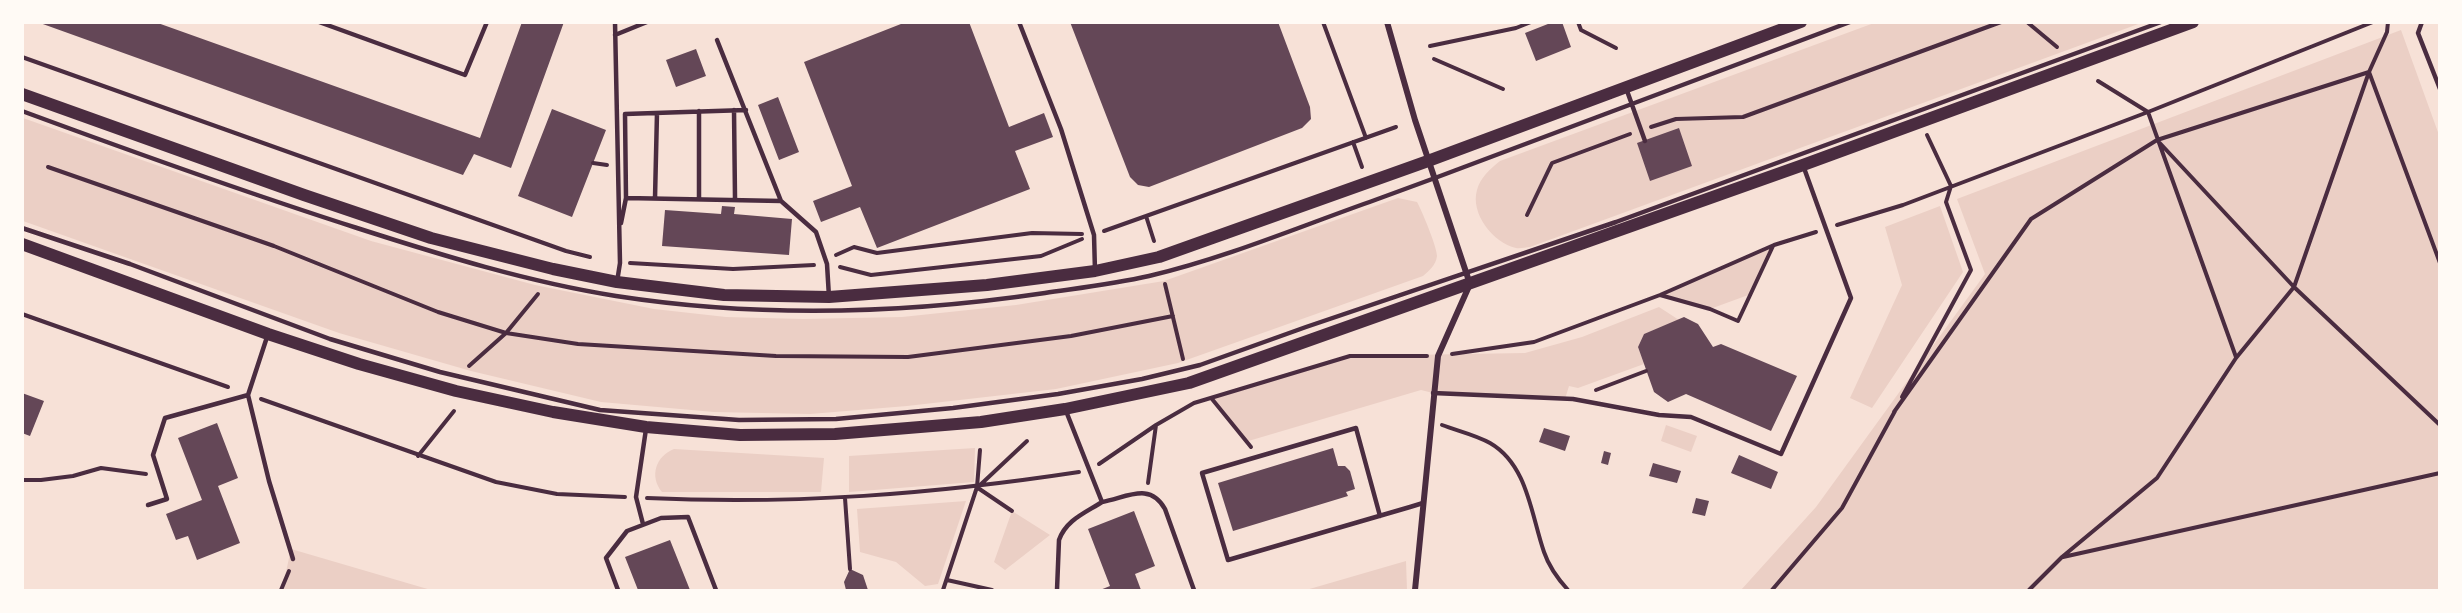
<!DOCTYPE html>
<style>
body{margin:0}
#map{position:relative;width:2462px;height:613px;overflow:hidden;background:#f7e1d7;font-family:"Exo 2",sans-serif}
canvas{display:block}
.frame{position:absolute;inset:0;border:24px solid #fffaf5;pointer-events:none}
</style>
<div id="map">
<canvas width="2462" height="613"></canvas>
<div class="frame"></div>
</div>
<script>
const g = document.querySelector('canvas').getContext('2d');
g.lineJoin = 'round';
function fill(path, color) { g.fillStyle = color; g.fill(path, 'evenodd'); }
function strokePath(path, color, width, dash) { g.strokeStyle = color; g.lineWidth = width; g.lineCap = dash ? 'butt' : 'round'; g.setLineDash(dash || []); g.stroke(path); }
fill(new Path2D(`
 M1874,23h267l-611,224c-4,0 -10,2 -14,1 -23,-5 -46,-35 -39,-58 3,-12 13,-21 23,-29z
 M2401,30l38,105v455h-698l75,-83 169,-233 -28,-75z
 M23,118l348,123 164,44 119,24 72,8 77,2 99,-2 114,-12 148,-24 234,-83 19,4c5,9 20,45 20,54 -1,9 -8,15 -14,20l-245,87 -122,26 -149,17 -97,8 -96,-2 -113,-10 -130,-31 -132,-38 -316,-112z
 M1940,206l23,66 -91,136 -22,-10 52,-113 -17,-58z
 M1774,245l-23,49 -41,15 -50,-14z
 M1659,307l20,13 -35,14 -6,13 6,17 -66,24 -9,-2 -4,13 -132,-6 -12,-3 -176,52 -33,-43 138,-43 175,-3 57,-16z
 M1666,425l31,11 -6,16 -30,-11z
 M975,448l-1,34 -125,10v-36z
 M674,449l150,9 -3,34h-159c-13,-16 -6,-36 12,-43z
 M966,501l-28,83 -13,2 -29,-24 -36,-10 -3,-43z
 M1012,511l38,24 -45,35 -11,-8z
 M291,549l140,41h-149z
 M1406,561l1,29h-101z`), '#ebcfc5');
fill(new Path2D(`
 M155,22l325,116 42,-116h42l-53,146 -37,-14 -11,21 -423,-152z
 M906,22h63l40,105 35,-14 9,24 -38,14 15,38 -153,59 -17,-41 -39,15 -8,-21 39,-15 -48,-124z
 M1070,22h208l32,85 1,12 -9,9 -153,59 -11,-2 -8,-8z
 M1553,22h9l9,25 -35,14 -11,-28z
 M696,49l10,27 -30,11 -10,-27z
 M778,97l21,55 -20,8 -21,-55z
 M552,109l54,21 -34,87 -54,-21z
 M1679,128l13,38 -42,15 -13,-38z
 M722,206l13,1 -1,7 58,5 -3,36 -127,-9 3,-36 56,4z
 M1684,317l14,7 15,23 8,-3 76,32 -26,55 -85,-37 -18,8 -14,-10 -16,-45 6,-13z
 M22,393l22,8 -14,35 -8,-3z
 M217,423l21,55 -20,8 22,57 -43,17 -9,-24 -12,4 -10,-26 36,-14 -24,-62z
 M1544,428l26,8 -5,15 -26,-9z
 M1333,448l5,18h7l5,5 5,18 -9,3 2,4 -115,35 -15,-48z
 M1604,451l7,2 -3,12 -7,-2z
 M1739,455l39,17 -7,17 -40,-16z
 M1653,463l28,8 -4,12 -28,-7z
 M1696,498l13,3 -4,15 -13,-3z
 M1134,511l21,55 -20,8 6,16h-41l10,-4 -22,-57z
 M670,540l20,50h-52l-13,-33z
 M850,569l13,6 5,15h-22l-2,-8z`), '#644757');
strokePath(new Path2D(`
 M1323,22l43,116
 M1578,22l3,8 35,18
 M2027,22l30,25
 M1430,46l86,-18 15,-6
 M22,57l544,194 24,6
 M1434,59l69,30
 M2098,81l50,31 88,245
 M1651,127l25,-8 67,-2 258,-95
 M2157,140l137,147 146,138
 M1353,142l9,25
 M593,163l14,2
 M48,167l226,79 164,66 68,21 72,11 198,12 132,1 163,-21 102,-20
 M1527,215l25,-52 78,-29
 M1146,216l8,25
 M1837,225l66,-20 245,-93 225,-90
 M1104,231l292,-104
 M836,255l18,-8 23,6 155,-20 50,1
 M630,263l103,6 81,-4
 M840,267l31,8 170,-19 41,-17
 M1165,284l18,75
 M1660,295l50,14 28,12 35,-75
 M22,314l206,73
 M1452,354l82,-12 126,-47 114,-50 42,-13
 M469,366l37,-33 32,-39
 M1596,390l50,-19
 M1902,397l69,-127 -25,-68 5,-16 -24,-51
 M261,399l235,83 61,12 68,3
 M1212,399l39,48
 M1894,412l137,-193 126,-79 212,-68 71,191
 M1442,425c16,6 34,10 48,18 38,22 41,72 54,109 5,15 14,27 24,38
 M418,456l36,-45
 M1099,464l57,-39 38,-22 156,-47h77
 M22,480h19l32,-4 28,-8 45,6
 M1148,483l8,-58
 M978,487l49,-46
 M978,488l34,23
 M647,498c147,7 287,-4 432,-26
 M845,498l5,71
 M2063,557l377,-84
 M947,580l45,10
 M281,590l8,-19
 M943,590l34,-103 3,-37
 M1772,590l70,-82 53,-97
 M2029,590l33,-33 95,-79 79,-120 58,-71 75,-215 18,-40 1,-10`), '#4a2c40', 4);
strokePath(new Path2D(`
 M319,22l146,53 22,-53
 M615,22l5,241 -3,19
 M1019,22l42,107 33,106 1,36
 M2422,22l-4,11 22,56
 M615,35l32,-13
 M717,40l64,161 35,31 11,32 2,33
 M1626,88l19,53
 M734,110l1,88
 M22,111c111,41 222,81 335,117 84,27 171,54 259,68 142,22 287,18 429,-3 34,-5 69,-9 104,-17 77,-18 152,-50 226,-76 159,-58 317,-119 475,-178
 M699,111v87
 M626,198l155,3
 M655,198l2,-85
 M621,223l5,-25 -1,-84 121,-4
 M22,228l108,36 200,75 110,33 160,38 139,10 97,-1 117,-11 105,-14 84,-15 58,-14 106,-38 310,-105 545,-200
 M268,334l-20,61 21,86 24,78
 M1433,393l140,6 86,16 32,2 90,37 70,-156 -47,-130
 M1066,411l36,91c26,-5 48,-20 63,7l29,81
 M148,505l19,-6 -14,-44 12,-37 83,-23
 M1380,516l-24,-88 -154,45 26,87 182,-53 13,-4
 M643,524l-7,-27 10,-68
 M618,590l-12,-32 21,-27 34,-13 27,-1 28,73
 M1057,590l2,-50c7,-20 26,-27 43,-38`), '#4a2c40', 4.5);
strokePath(new Path2D(`
 M1387,22l28,98 55,164 -32,72 -23,234`), '#4a2c40', 6);
strokePath(new Path2D(`
 M22,94l282,101 127,43 122,31 64,13 107,13 105,2 158,-12 108,-14 64,-14 269,-96 373,-139
 M22,244l246,90 91,30 97,27 97,21 93,15 94,8 95,-1 146,-12 84,-13 124,-26 614,-218 390,-143`), '#4a2c40', 12);
</script>
